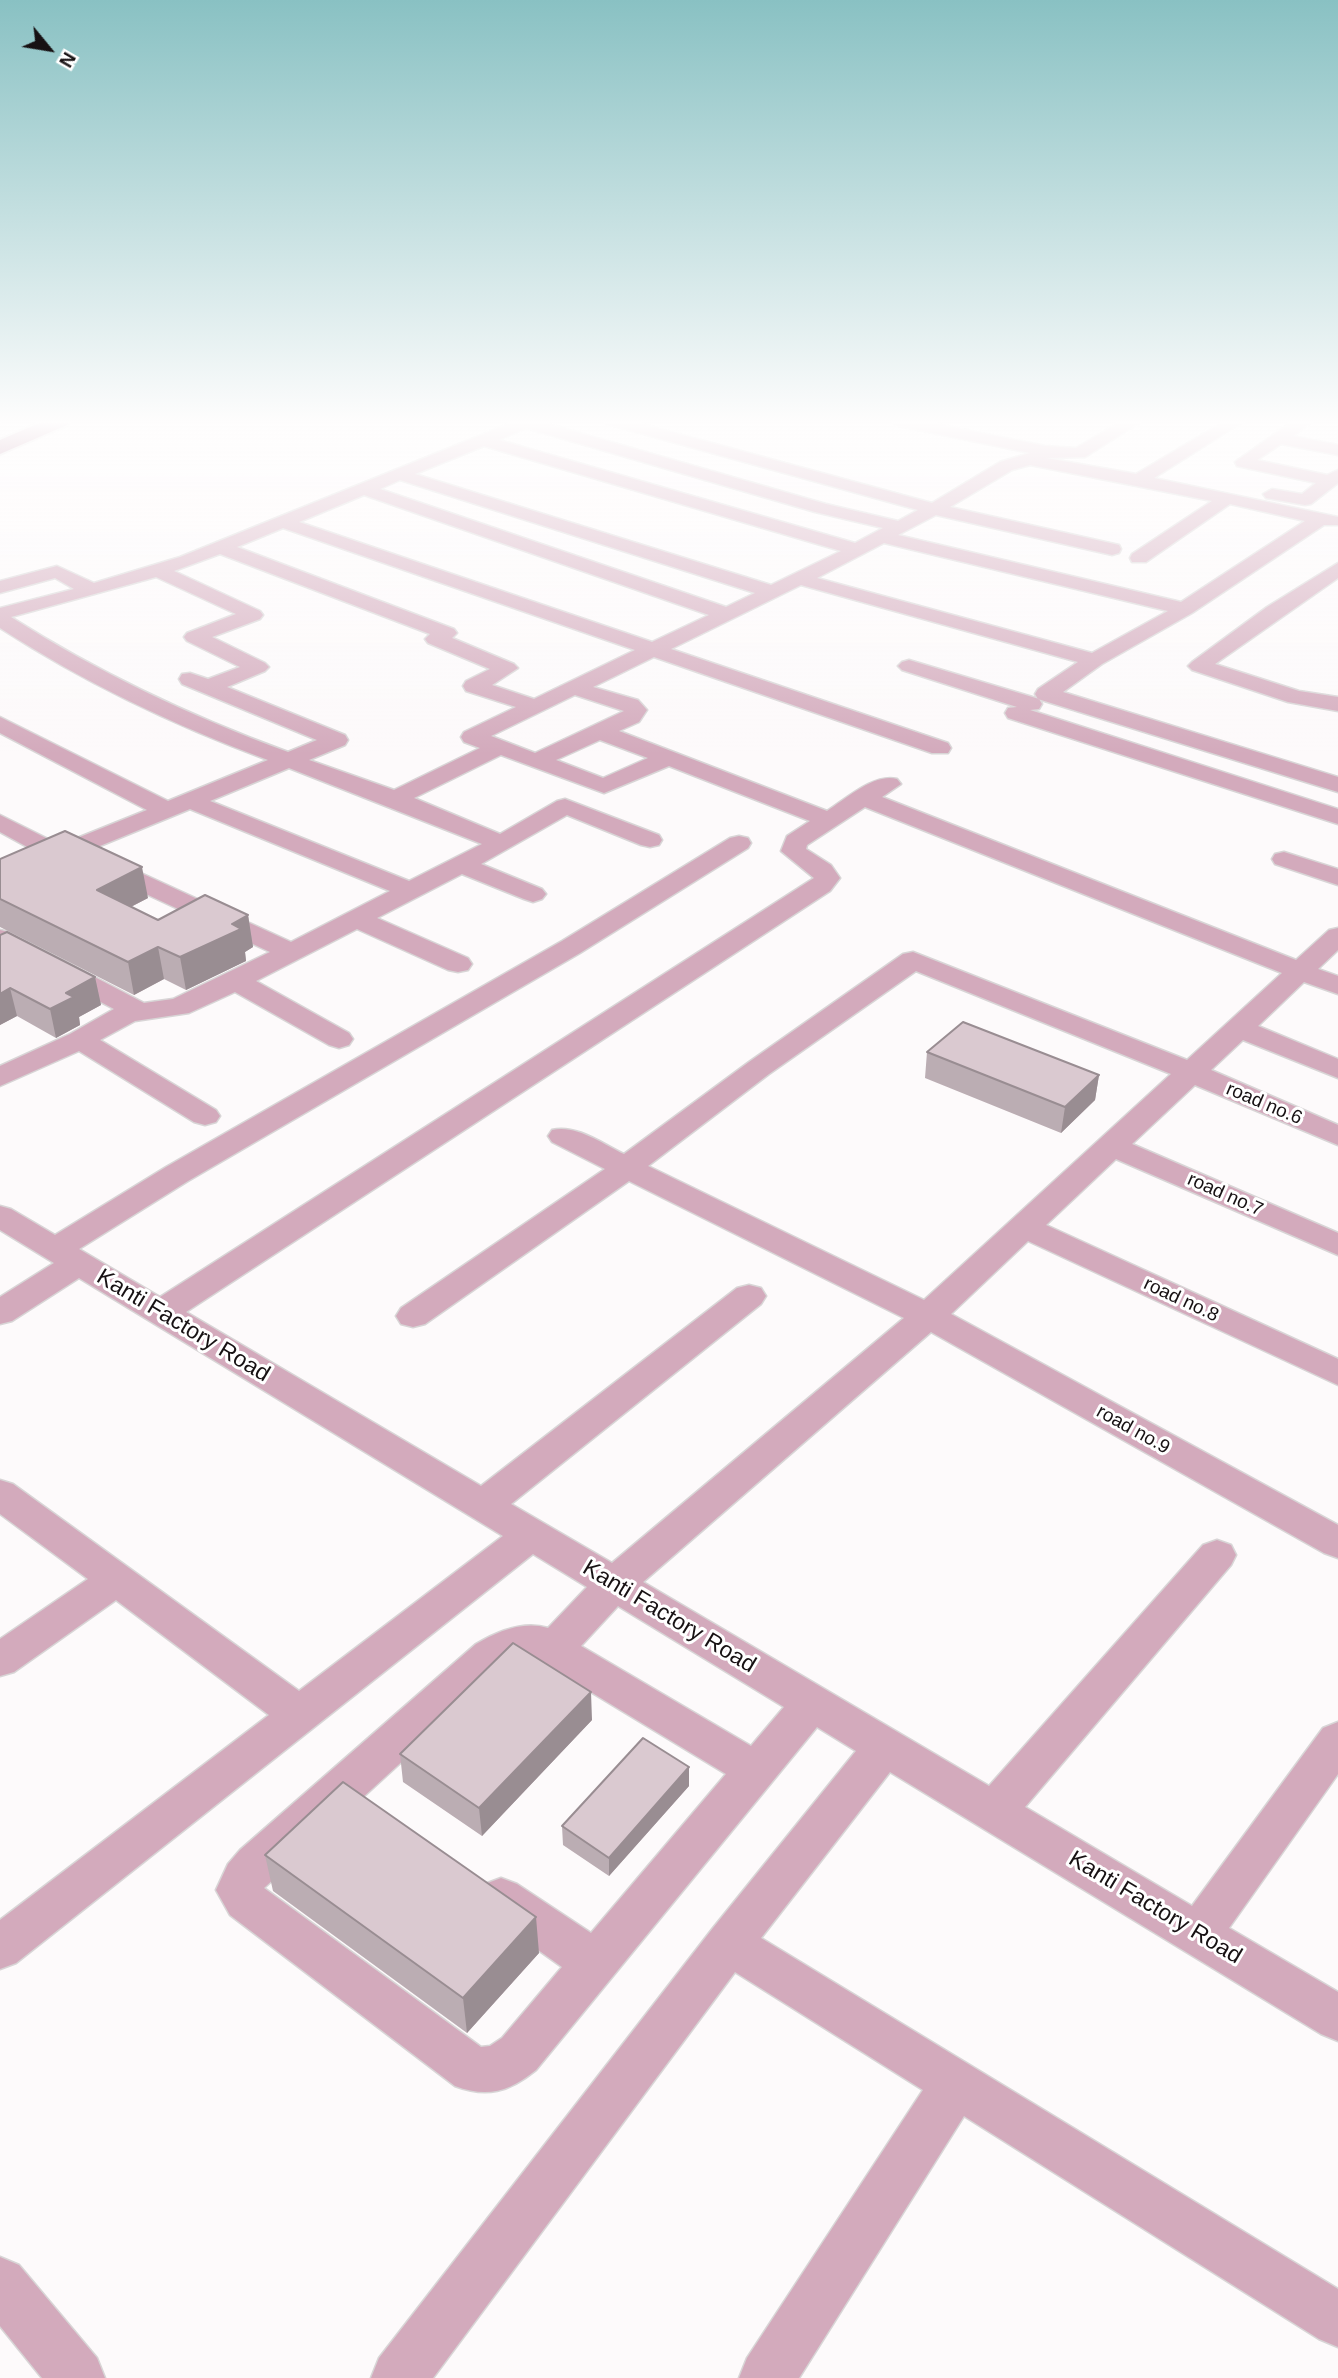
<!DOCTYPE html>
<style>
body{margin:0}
#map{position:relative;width:1338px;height:2378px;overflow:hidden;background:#fdfafb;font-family:Helvetica,sans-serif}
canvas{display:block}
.north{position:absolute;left:14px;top:14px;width:70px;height:70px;-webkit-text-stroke:5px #fff;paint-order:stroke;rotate:120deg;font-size:19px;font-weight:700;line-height:28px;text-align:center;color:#171113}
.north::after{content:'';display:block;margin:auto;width:24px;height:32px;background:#171113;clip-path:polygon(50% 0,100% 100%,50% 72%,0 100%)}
</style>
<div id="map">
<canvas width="1338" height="2378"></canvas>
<div class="north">N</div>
</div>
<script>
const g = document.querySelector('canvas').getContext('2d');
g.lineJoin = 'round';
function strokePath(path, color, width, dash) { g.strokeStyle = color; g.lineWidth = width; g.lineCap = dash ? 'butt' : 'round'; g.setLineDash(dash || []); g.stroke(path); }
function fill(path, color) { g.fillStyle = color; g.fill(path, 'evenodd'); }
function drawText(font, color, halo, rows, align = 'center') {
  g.font = font + ' Helvetica,sans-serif'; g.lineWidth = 6; g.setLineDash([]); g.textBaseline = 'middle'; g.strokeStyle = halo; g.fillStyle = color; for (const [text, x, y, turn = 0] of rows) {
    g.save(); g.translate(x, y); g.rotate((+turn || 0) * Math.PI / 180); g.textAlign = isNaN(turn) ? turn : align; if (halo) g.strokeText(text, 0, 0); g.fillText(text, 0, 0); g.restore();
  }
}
const minor = new Path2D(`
 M516,421h22l288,83 72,17 20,-11 -311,-86 -2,-3h26l301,82 68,-41 30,-9 -131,-27 -8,-5h31l123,25 31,2 46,-27h20l-57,36 -39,1 90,16 89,-53h19l-90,57 184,39v8h-14l-132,88 -90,51 -39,28 275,85v15l-300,-93 -3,-5 3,-5 40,-27 -277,-77 -130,64 277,94 3,5 -3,5h-16l-278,-96 -61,30 45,13 9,10 -8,12 -20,9 208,80c19,-12 47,-38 70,-32l4,5 -19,13 414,163 33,-30 9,-2v22l-20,19 20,7v18l-34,-12 -46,44 80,33v19l-95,-38 -32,30 127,55v20l-143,-60 -63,59 206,89v22l-222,-96 -70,66 292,134v26l-310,-144 -77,73 387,211v33l-14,-5 -393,-221 -288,250 346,204 214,-241 14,-5 14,5 5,10 -5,10 -206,242 167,99 131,-178 15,-6v52l-109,154 109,64v49l-17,-7 -431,-262 -129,166 577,351v58l-19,-8 -355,-223 -165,262h-60l8,-20 176,-268 -188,-118 -302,406h-62l8,-20 334,-430 143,-177 -39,-24 -281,343c-27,22 -49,28 -81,16l-225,-171 -14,-25 12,-26 12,-14 236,-206c20,-12 47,-24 72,-16l39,-41 -54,-33 -517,409 -16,6v-49l269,-205 -153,-115 -102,72 -14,4v-37l88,-60 -88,-65v-34l13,4 286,207 204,-155 -424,-258 -67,43 -12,3v-27l54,-34 -54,-33v-24l11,3 44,26 111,-68 396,-226 168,-103 9,-2 9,2 3,5 -3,5 -168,105 -392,228 -109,68 81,48 654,-419 -33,-27 6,-15 23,-15 -141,-55 -65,27 -103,-38 -87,43 86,36 57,-33 8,-2 94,36 3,5 -3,5 -9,2 -9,-2 -74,-30 -86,49 61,25 4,5 -4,5 -9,3 -9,-3 -62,-25 -85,44 91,40 4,6 -4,6 -10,2 -10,-2 -91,-41 -101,52 93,52 4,6 -4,6 -10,3 -10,-3 -94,-53 -46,21 -54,8 -35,19 116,70 4,6 -4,6 -11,3 -11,-3 -115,-71 -79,35v-20l70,-32 44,-25 -114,-60v-19l9,2 135,71 29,-4 97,-47 -171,-80 -4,-5 4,-5 9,-3 9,3 174,80 99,-51 -200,-82 -190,78v-17l40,-16 -40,-22v-17l60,30 87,-35 -147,-77v-16l168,84 100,-41c-95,-35 -183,-77 -268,-132v-20l74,-19 -19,-11 -55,15v-12l57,-15 37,17 86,-26zM526,428l289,84 68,16 -28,15 -356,-103zM484,446l357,105 -70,34 -356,-111zM1030,465l182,36 -80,53 -2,4 2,4h14l84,-58 75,17 -124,81 -283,-67 38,-20 176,40 7,-2 2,-4 -2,-4 -169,-38 62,-37zM400,480l355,113 -29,14 -346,-118zM364,495l345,120 -57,27 -353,-120zM283,528l352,122 -101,49 -42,-14 26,-17 -4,-4 -62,-26 5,-5 -3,-4 -217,-82zM884,543l284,68 -76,42 -275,-75zM220,554l210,80 -5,5 3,4 62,26 -24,12 -3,5 3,5 50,16 -52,25 -3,5 3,5 16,6 -86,42 -85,-30 36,-15 3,-5 -3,-5 -118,-48 38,-16 4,-4 -4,-4 -53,-26 48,-18 3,-4 -3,-4 -86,-40zM156,577l80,37 -49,19 -3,4 3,4 53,26 -32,12 -18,-6 -8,1 -3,5 3,5 135,56 -29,12c-98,-36 -189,-79 -277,-135zM575,695l49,16 -89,42 -44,-17zM600,740l48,18 -45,20 -47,-18zM289,768l193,76 -73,37 -199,-80zM865,807l417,166 -95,87 -274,-108 -10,2 -154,108 -125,92c-21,-10 -48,-30 -72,-24l-4,6 4,6 53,27 -204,139 -5,8 5,8 12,3 12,-3 204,-143 275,137 -292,245 -101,-59 250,-200 5,-8 -5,-8 -12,-3 -12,3 -256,198 -295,-174 644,-421 10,-13 -9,-13 -25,-16 1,-4zM916,971l255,103 -247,226 -276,-134 121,-92zM618,1606l166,101 -33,39 -170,-100zM533,1657l193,117 -135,159 -74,-49 -16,-6 -16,6 -7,14 7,14 77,55 -60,71 -12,8 -9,1 -217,-159 240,-220 17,-10z
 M1293,421h19l-19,15 45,9v10l-57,-11 -24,16 70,15 11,-5v13l-27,21 -6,1 -39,-7 -3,-4 9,-5 30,5 14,-11 -79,-17 -2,-4z
 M1338,563v15l-123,86 84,27 39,6v14l-50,-9 -96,-32 -4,-4 4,-4 75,-55z
 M909,660l130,39 3,5 -3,5 -9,1 308,99v15l-330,-106 -3,-5 3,-5 9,-1 -115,-37 -4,-4 4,-4z
 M1284,852l54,17v16l-63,-21 -3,-5 3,-5z
 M0,2257l19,8 78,93 8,20h-63l-42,-52z`);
const highway = new Path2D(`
 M44,421h26l-3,4 -67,29v-14z`);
strokePath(minor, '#d8d5d6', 3);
strokePath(highway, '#d8d5d6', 4);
fill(minor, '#d3aabc');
fill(highway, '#9c4c74');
strokePath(new Path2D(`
 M0,422l3,-1`), '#888384', 2.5, [7, 7]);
fill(new Path2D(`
 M0,859l148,39 -17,9 27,13 90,-5 5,32 -8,5 1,9 -60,29 -22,-11 -30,16 -134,-68z
 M0,935l95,42 6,28 -22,12 1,8 -24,13 -39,-22 -17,9z
 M927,1052l172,23 -4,25 -34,33 -136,-55z
 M592,1720l-110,116 -79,-54 -3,-28z
 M689,1767v19l-80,90 -46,-31 -1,-19z
 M265,1855l274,98 -72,80 -194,-142z`), '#bbadb3');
fill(new Path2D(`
 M142,867l6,31 -45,23 -6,-31z
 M248,915l5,32 -8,5 1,9 -60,29 -6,-33 52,-33z
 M158,947l6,32 -30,16 -6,-33z
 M95,977l6,28 -22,12 1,8 -24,13 -6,-29 16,-16z
 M10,988l7,28 -17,9v-31z
 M1099,1075l-4,25 -34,33 4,-26z
 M591,1692l1,28 -110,116 -3,-28z
 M689,1767v19l-80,90v-18z
 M536,1917l3,36 -72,80 -4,-35z`), '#998d92');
const building = new Path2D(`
 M65,831l77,36 -45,23 61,30 47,-25 43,20 -16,9 9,5 -61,28 -22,-10 -30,15 -128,-63v-40z
 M7,932l88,45 -29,16 8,4 -24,12 -40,-21 -10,6v-59z
 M963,1022l136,53 -34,32 -138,-55z
 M513,1643l78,49 -112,116 -79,-54z
 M643,1738l46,29 -80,91 -47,-32z
 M343,1782l193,135 -73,81 -198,-143z`);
fill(building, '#dac9d0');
strokePath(building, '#998d92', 2);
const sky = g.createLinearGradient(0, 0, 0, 754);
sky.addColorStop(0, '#89c1c3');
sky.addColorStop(0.56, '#fefdfd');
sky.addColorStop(1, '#fefdfd00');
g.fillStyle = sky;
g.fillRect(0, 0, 1338, 754);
drawText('19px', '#171113', '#fff', [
 ["road no.6",1264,1104,23],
 ["road no.7",1225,1195,24],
 ["road no.8",1181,1300,25],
 ["road no.9",1133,1430,29]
]);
drawText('23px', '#171113', '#fff', [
 ["Kanti Factory Road",183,1326,31],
 ["Kanti Factory Road",669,1617,31],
 ["Kanti Factory Road",1155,1908,31]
]);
</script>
